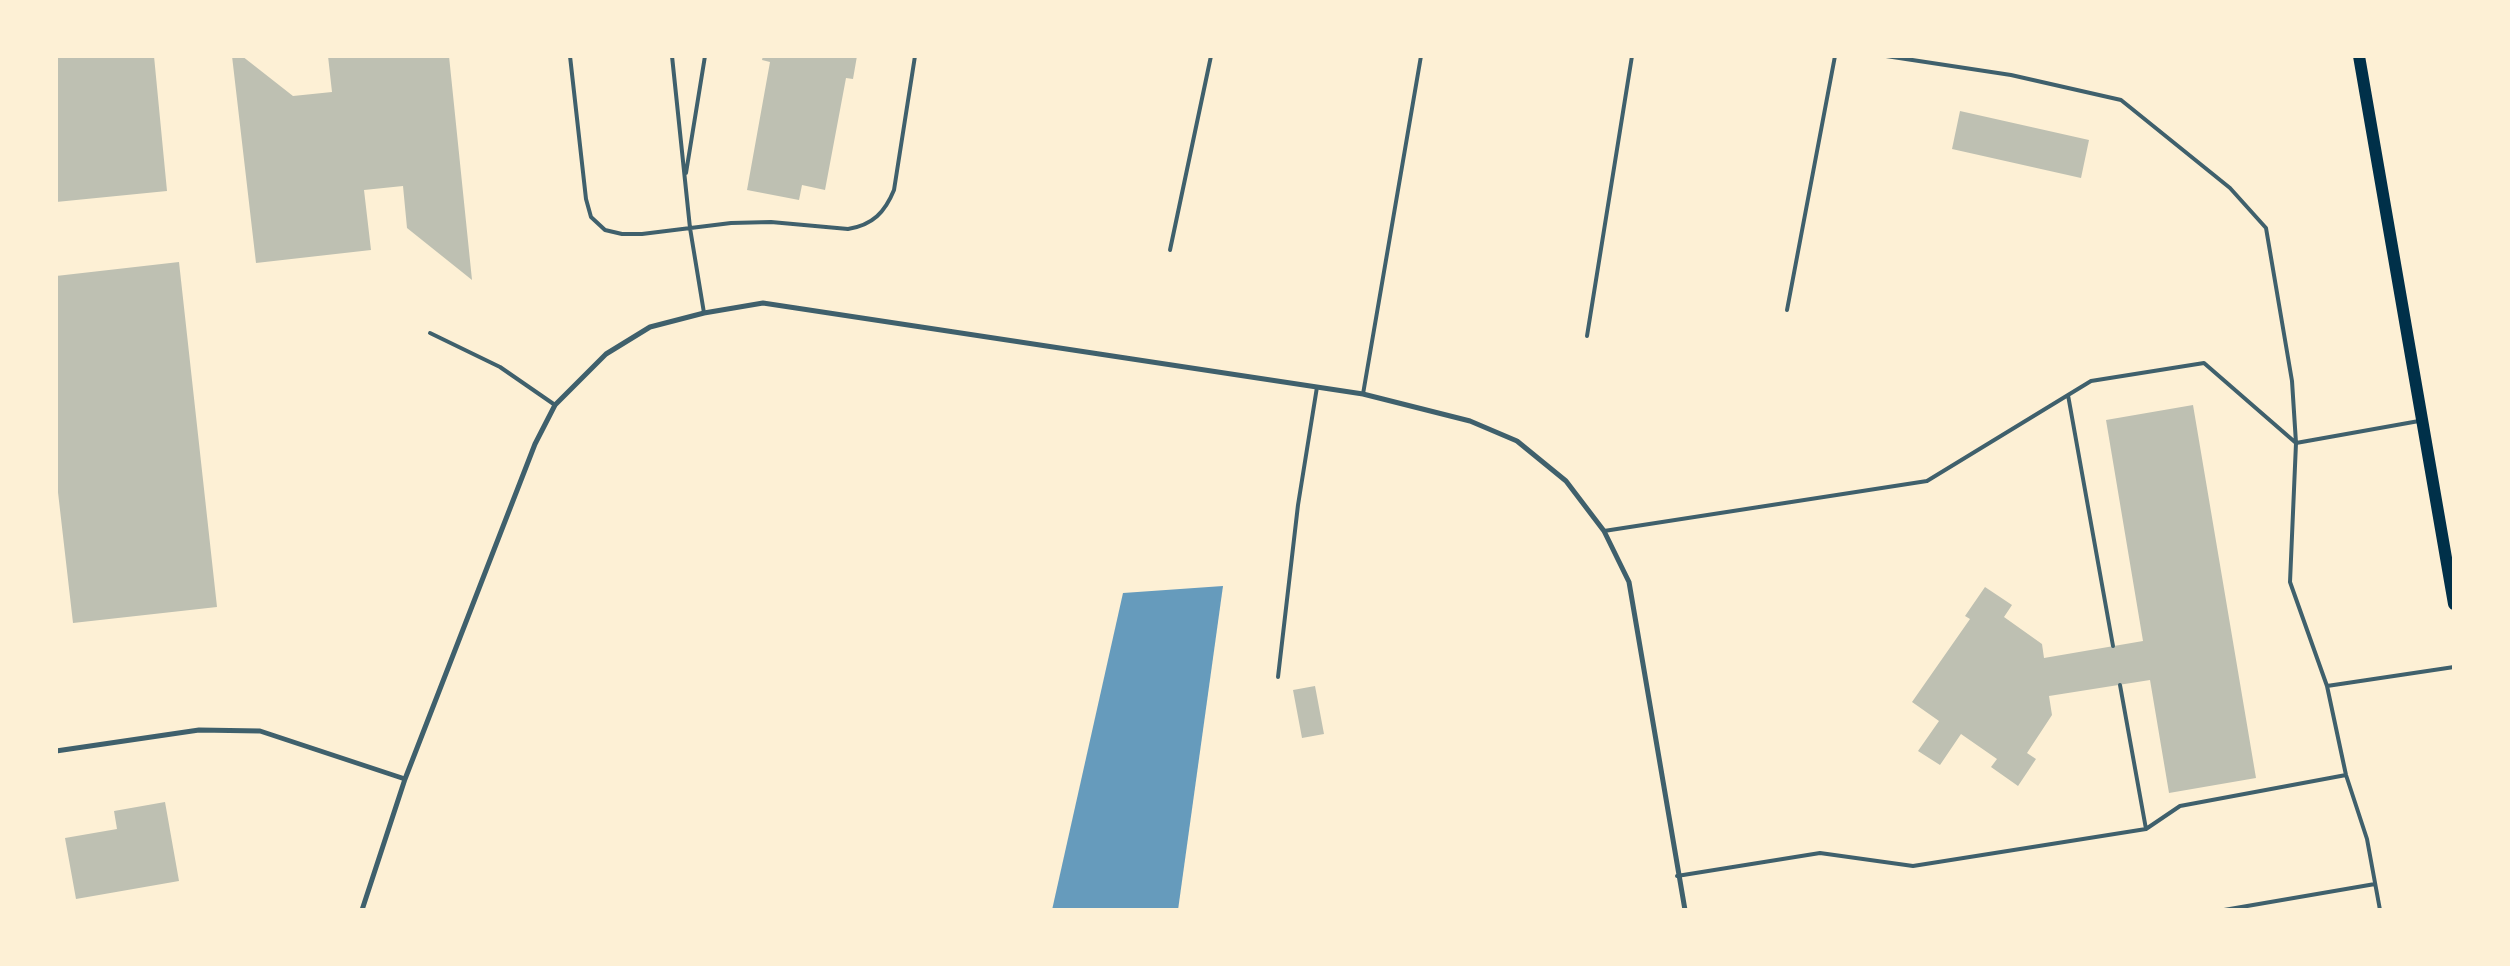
<!DOCTYPE html>
<style>
body{margin:0}
#map{position:relative;width:2510px;height:966px;overflow:hidden;background:#fdf0d5;font-family:Bitter,serif}
canvas{display:block}
.frame{position:absolute;inset:0;border:58px solid #fdf0d5;pointer-events:none}
</style>
<div id="map">
<canvas width="2510" height="966"></canvas>
<div class="frame"></div>
</div>
<script>
const g = document.querySelector('canvas').getContext('2d');
g.lineJoin = 'round';
function fill(path, color) { g.fillStyle = color; g.fill(path, 'evenodd'); }
function strokePath(path, color, width, dash) { g.strokeStyle = color; g.lineWidth = width; g.lineCap = dash ? 'butt' : 'round'; g.setLineDash(dash || []); g.stroke(path); }
fill(new Path2D(`
 M1223,586l-45,324h-126l71,-317z`), '#669bbc');
fill(new Path2D(`
 M56,56h98l13,135 -111,11z
 M232,56h10l51,40 39,-4 -4,-36h121l23,224 -65,-52 -4,-42 -39,4 7,60 -115,13z
 M763,56h94l-4,23 -7,-1 -21,112 -23,-5 -3,15 -52,-10 23,-128 -8,-2z
 M1960,111l129,29 -8,38 -129,-29z
 M179,262l38,345 -144,16 -17,-148v-199z
 M2193,405l63,373 -87,15 -19,-113 -101,16 3,19 -25,38 9,6 -18,27 -27,-19 6,-8 -36,-25 -21,31 -22,-14 21,-30 -27,-19 58,-83 -5,-3 20,-29 27,18 -8,12 38,27 2,14 99,-17 -37,-221z
 M1315,686l9,48 -22,4 -9,-48z
 M165,802l14,79 -103,18 -11,-61 52,-9 -3,-18z`), '#bec0b2');
strokePath(new Path2D(`
 M570,56l16,143 5,18 14,13 17,4h20l89,-11 40,-1 77,7c25,-4 37,-17 46,-39l21,-134
 M672,56l18,172 14,85
 M1886,56l125,19 110,25 109,88 36,40 26,153 4,62 -6,139 37,104
 M686,173l19,-117
 M1170,250l41,-194
 M1787,310l48,-254
 M430,333l70,34 55,38
 M1587,336l45,-280
 M1363,394l58,-338
 M2068,395l45,251
 M2296,443l123,-22
 M1604,531l323,-50 164,-100 113,-18 92,80
 M1278,677l20,-172 19,-118
 M2120,685l26,144
 M1677,876l143,-23 93,13 233,-37 34,-23 166,-31
 M2224,910l151,-26
 M2380,910l-13,-71 -21,-64 -19,-89 127,-19`), '#3f606c', 4);
strokePath(new Path2D(`
 M56,751l143,-21 61,1 145,48
 M362,910l43,-131 130,-335 20,-39 51,-51 44,-27 54,-14 59,-10 600,91 107,27 47,20 49,40 38,50 25,51 56,328`), '#3f606c', 5);
strokePath(new Path2D(`
 M2359,56l95,548`), '#003049', 12);
</script>
